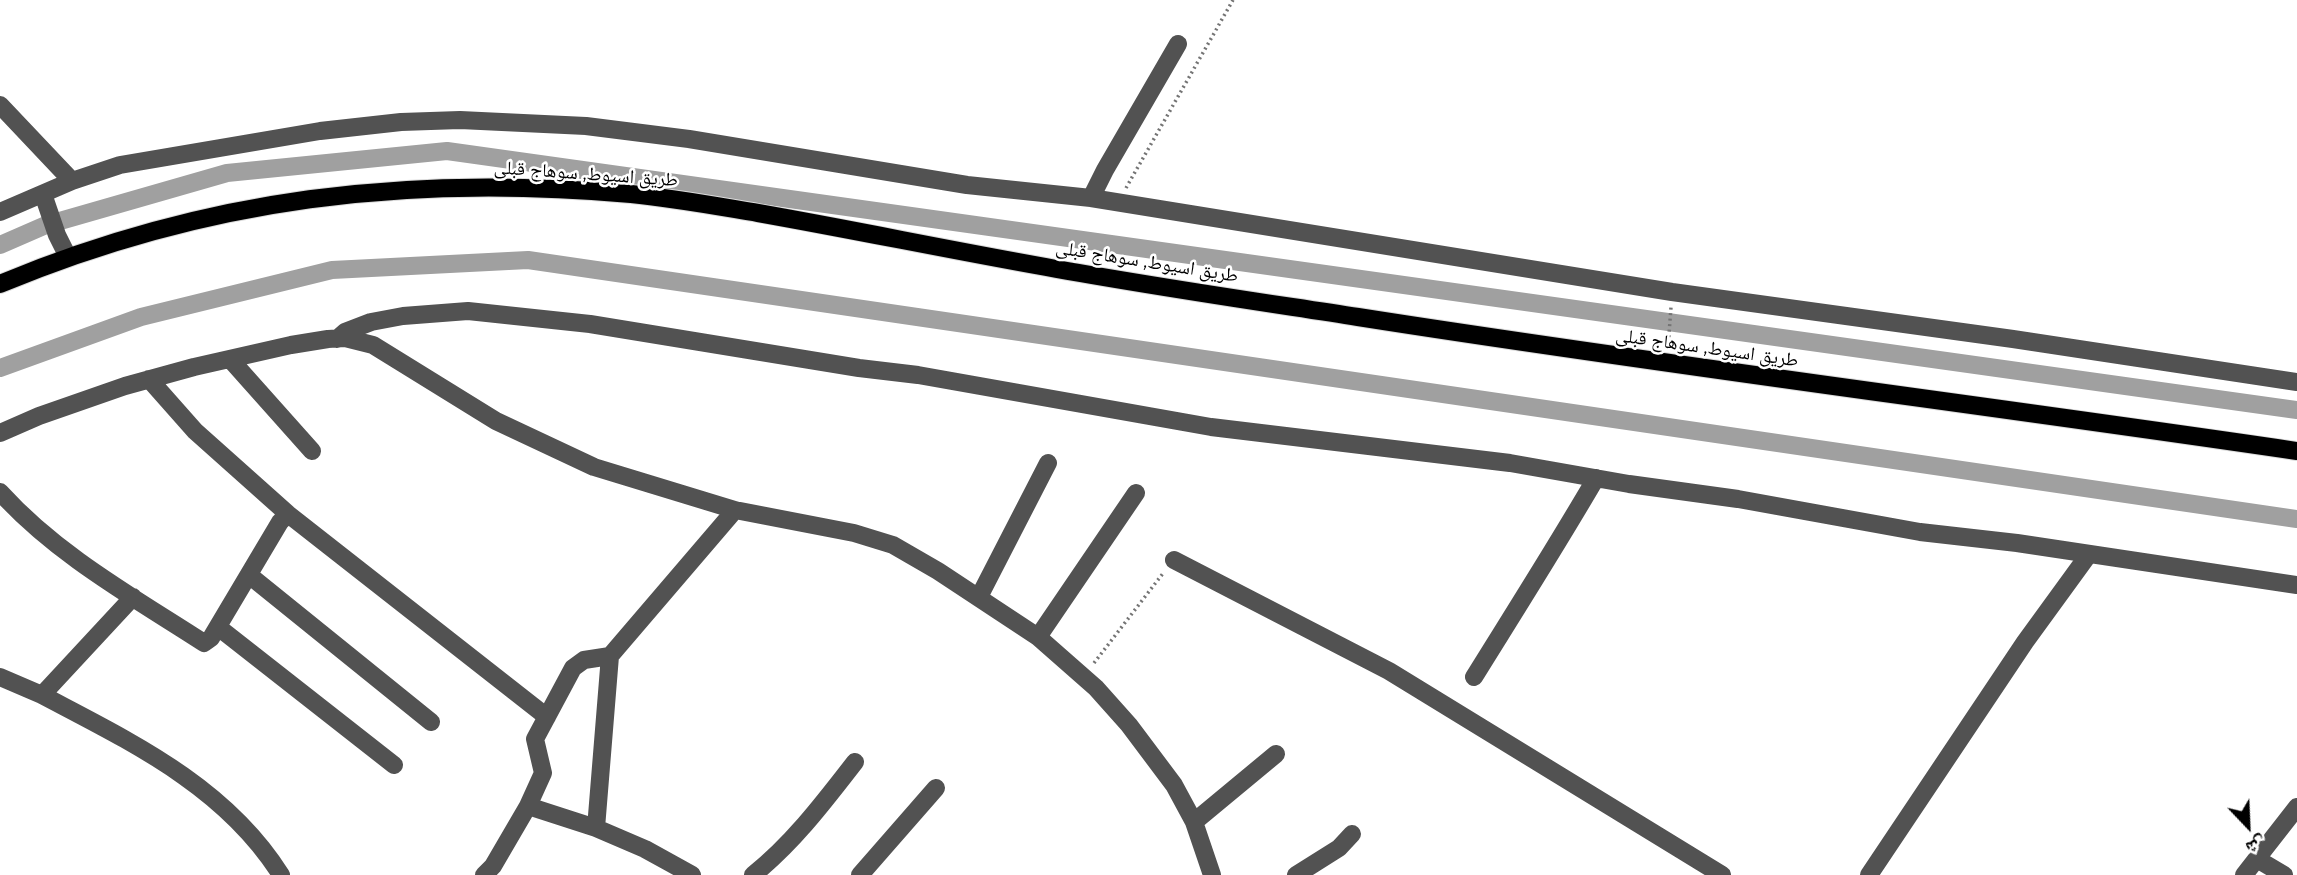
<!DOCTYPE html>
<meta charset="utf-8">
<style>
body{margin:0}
#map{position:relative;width:2297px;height:875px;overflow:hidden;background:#fff;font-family:Montserrat,"Noto Naskh Arabic",sans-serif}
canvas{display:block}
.north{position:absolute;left:2213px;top:791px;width:70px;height:70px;-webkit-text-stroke:5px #fff;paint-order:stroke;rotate:157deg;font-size:19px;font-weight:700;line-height:28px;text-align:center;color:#000}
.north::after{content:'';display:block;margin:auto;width:24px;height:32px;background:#000;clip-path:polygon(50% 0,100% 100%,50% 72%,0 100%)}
</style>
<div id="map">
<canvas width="2297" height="875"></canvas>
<div class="north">ش</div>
</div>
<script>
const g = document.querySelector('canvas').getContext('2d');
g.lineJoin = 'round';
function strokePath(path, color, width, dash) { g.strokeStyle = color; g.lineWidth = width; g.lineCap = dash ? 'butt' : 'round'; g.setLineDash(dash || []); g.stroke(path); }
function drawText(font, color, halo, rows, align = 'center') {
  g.font = font + ' Montserrat,"Noto Naskh Arabic",sans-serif'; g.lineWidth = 5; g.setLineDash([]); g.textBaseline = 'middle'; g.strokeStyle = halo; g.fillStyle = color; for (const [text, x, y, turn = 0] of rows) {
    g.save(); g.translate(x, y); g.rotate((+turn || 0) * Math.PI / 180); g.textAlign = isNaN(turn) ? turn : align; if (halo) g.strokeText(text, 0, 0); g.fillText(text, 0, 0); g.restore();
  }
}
strokePath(new Path2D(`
 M0,245l46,-20 181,-52 220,-22 1850,259
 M0,368l141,-51 191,-47 196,-10 1769,259`), '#a0a0a0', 18);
const major = new Path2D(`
 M0,284c206,-86 409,-110 631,-90 42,4 85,12 127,19 96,17 192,37 288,54 103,19 208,34 312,50 312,49 626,88 939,134`);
strokePath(major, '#dbdbdb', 20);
strokePath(new Path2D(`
 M1126,188l107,-188
 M1668,348l3,-41
 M1094,663l70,-91`), '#747474', 3.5, [2, 3.5]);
strokePath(new Path2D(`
 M0,105l72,76
 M43,194l14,41 11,22
 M1091,198l14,-28 73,-126
 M0,212l72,-31 48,-16 200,-34 81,-9 59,-2 126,6 103,13 278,46 124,13 581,94 341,47 284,43
 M337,339l8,-7 26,-10 32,-6 65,-5 122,13 269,44 59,7 293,52 299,36 119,21 109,15 182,33 97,11 280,42
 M230,359l82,92
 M149,379l46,52 93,83 259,203
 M0,433l39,-17 86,-30 69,-19 97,-22 37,-6 17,-1 28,7 123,76 98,46 141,43 119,23 39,12 45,26 100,66 58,51 33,37 45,60 20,37 18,53
 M0,492c57,63 133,105 204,151l7,-5 69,-116 8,-8
 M1174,560l215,111 333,204
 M249,575l182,147
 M979,597l69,-134
 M218,627l176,138
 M1038,637l98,-144
 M0,677l42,18 91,-98
 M1474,677c41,-66 83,-132 122,-199
 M42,695c89,47 183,91 239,180
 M528,806l15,-33 -8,-34 38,-71 11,-8 26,-4
 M1194,822l82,-68
 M2257,859l27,16
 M484,875l9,-9 35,-60 68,22
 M692,875l-47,-26 -49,-21 14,-172 125,-146
 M753,875c40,-32 71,-73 102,-113
 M860,875l76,-87
 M1296,875l43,-27 13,-14
 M1869,875l156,-233 64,-88
 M2244,875l53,-68`), '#525252', 18);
strokePath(major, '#000', 18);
drawText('19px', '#000', '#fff', [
 ["طريق اسيوط, سوهاج قبلى",586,174,4],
 ["طريق اسيوط, سوهاج قبلى",1147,262,9],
 ["طريق اسيوط, سوهاج قبلى",1707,348,8]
]);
</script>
